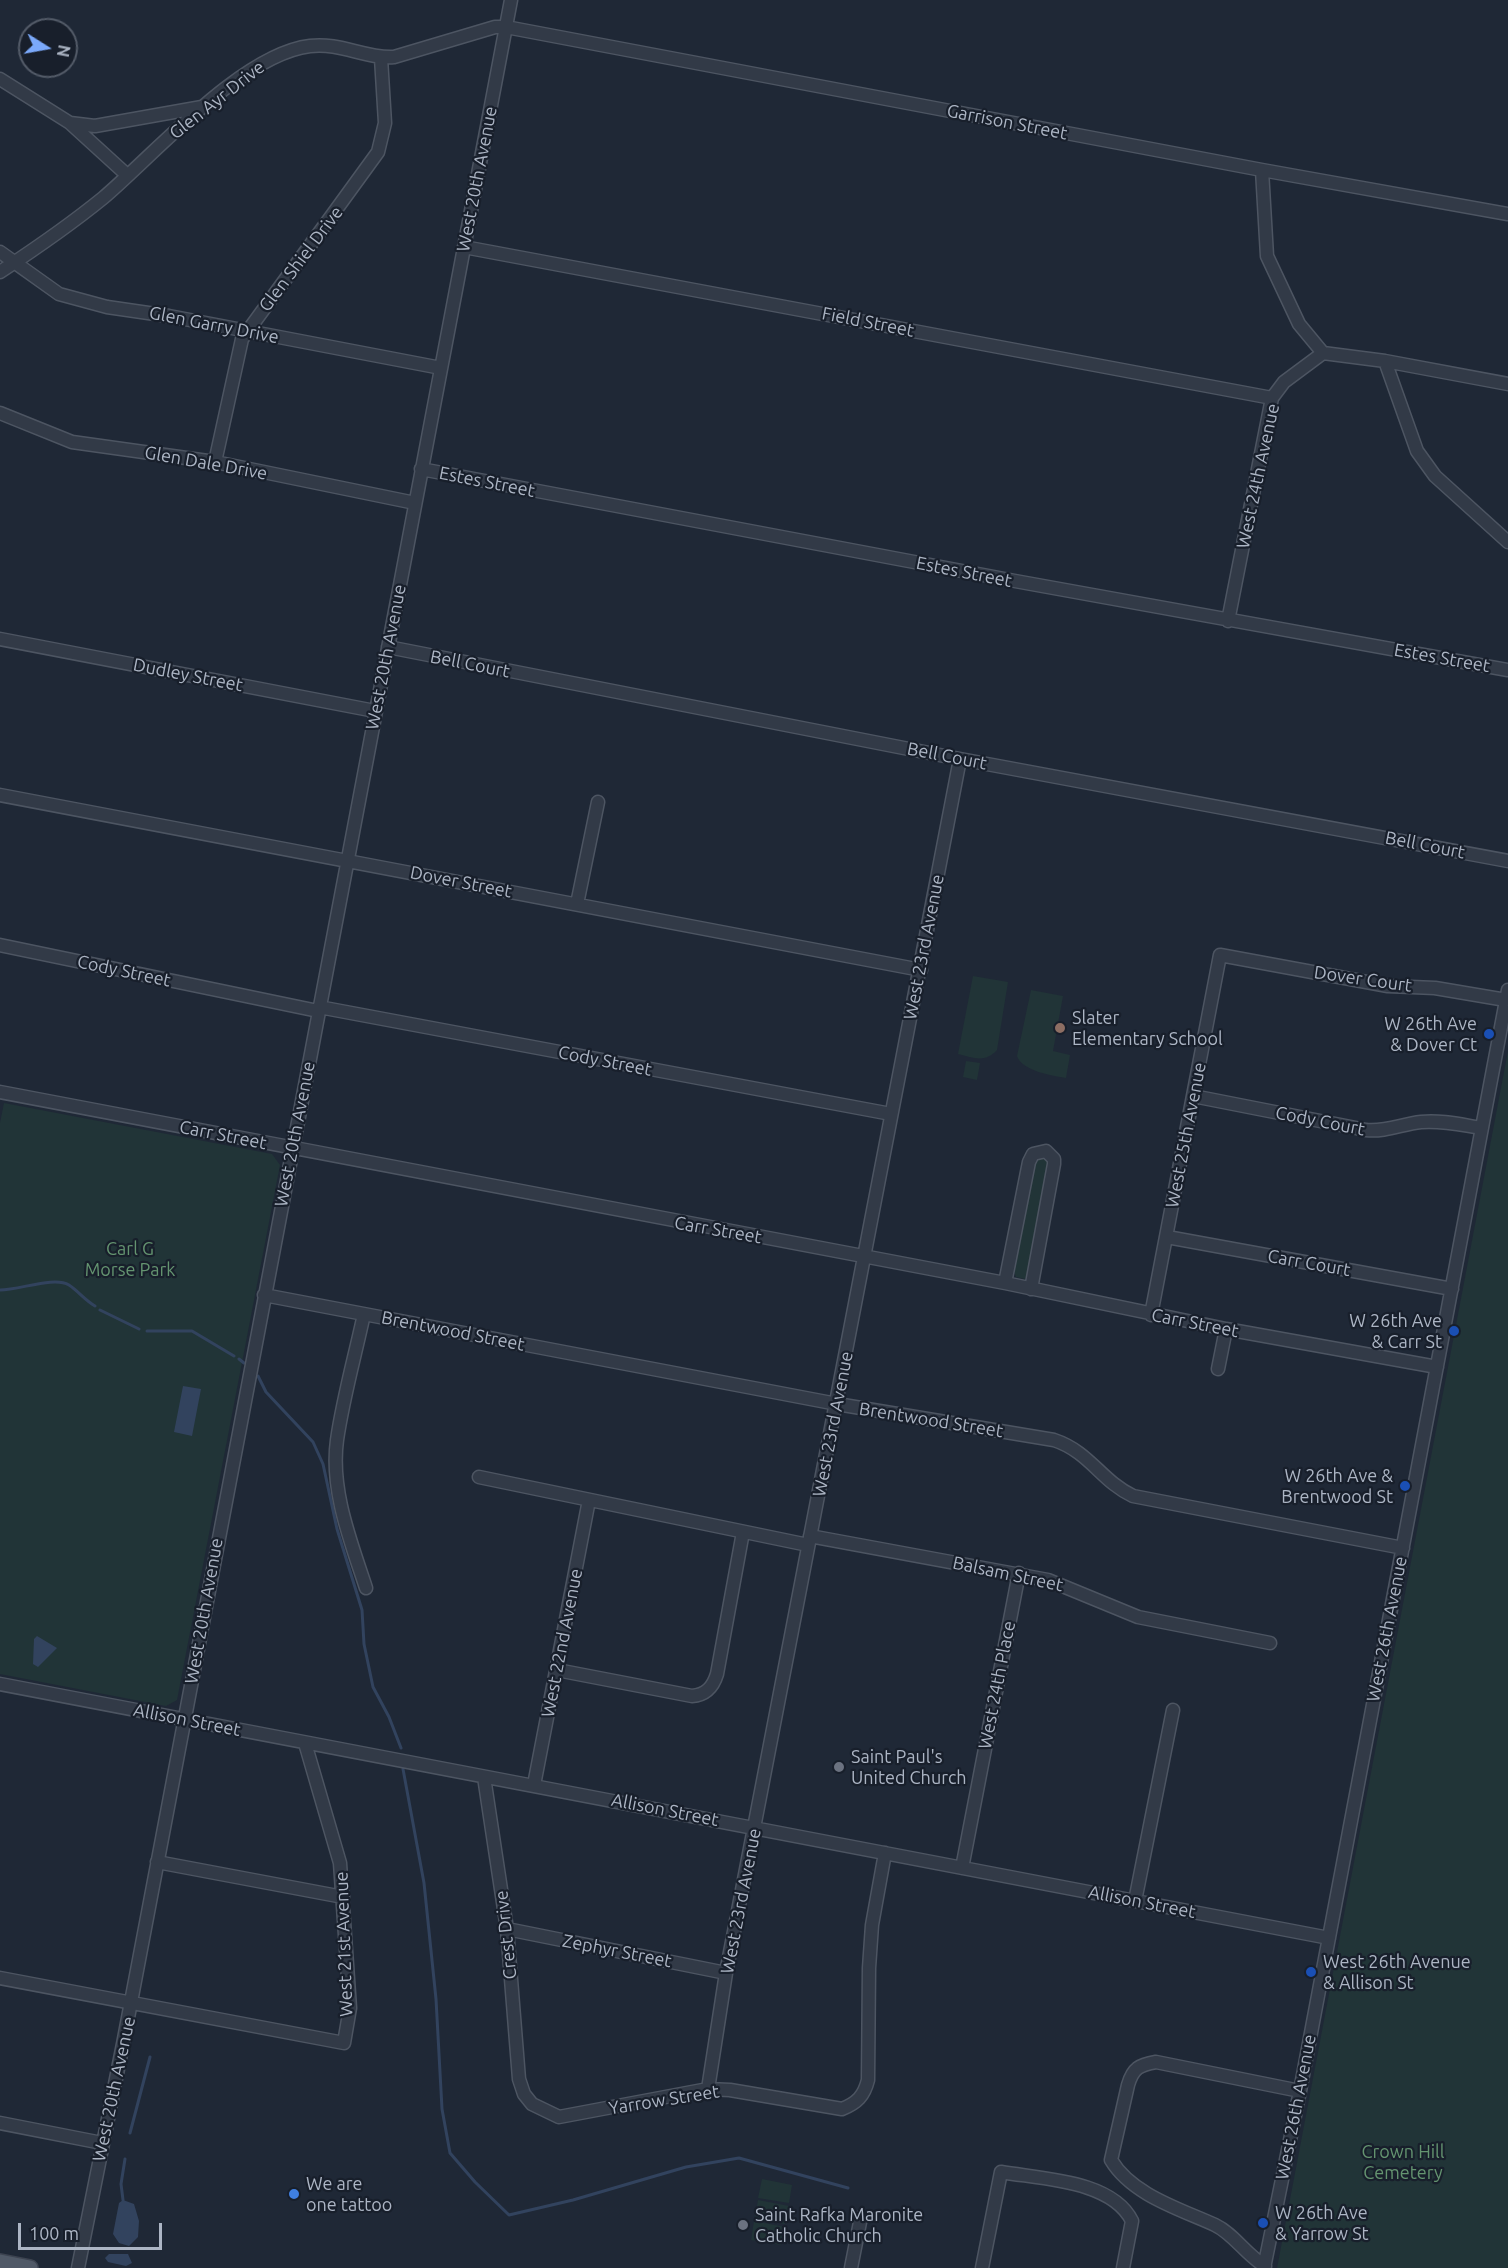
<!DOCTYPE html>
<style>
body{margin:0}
#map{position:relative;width:1508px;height:2268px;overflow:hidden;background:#1f2836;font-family:Ubuntu,sans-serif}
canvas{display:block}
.north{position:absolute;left:18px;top:18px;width:60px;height:60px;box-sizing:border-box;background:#181f2b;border:2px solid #535b68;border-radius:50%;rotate:101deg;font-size:16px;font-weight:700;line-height:24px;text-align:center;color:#acb5c4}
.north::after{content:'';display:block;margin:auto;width:21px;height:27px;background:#7ba9fa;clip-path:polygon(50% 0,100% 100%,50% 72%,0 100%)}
.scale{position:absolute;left:18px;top:2223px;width:144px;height:27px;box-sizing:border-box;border:3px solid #acb5c4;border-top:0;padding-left:8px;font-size:18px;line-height:21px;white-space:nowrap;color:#acb5c4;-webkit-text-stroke:4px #181f2b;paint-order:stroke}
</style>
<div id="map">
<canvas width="1508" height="2268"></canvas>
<div class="north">N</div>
<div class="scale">100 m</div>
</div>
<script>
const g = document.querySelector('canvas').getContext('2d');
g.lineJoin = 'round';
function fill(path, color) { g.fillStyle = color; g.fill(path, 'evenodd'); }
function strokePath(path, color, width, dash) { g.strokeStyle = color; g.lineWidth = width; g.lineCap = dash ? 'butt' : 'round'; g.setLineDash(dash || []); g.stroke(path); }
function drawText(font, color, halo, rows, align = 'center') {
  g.font = font + ' Ubuntu,sans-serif'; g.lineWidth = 4.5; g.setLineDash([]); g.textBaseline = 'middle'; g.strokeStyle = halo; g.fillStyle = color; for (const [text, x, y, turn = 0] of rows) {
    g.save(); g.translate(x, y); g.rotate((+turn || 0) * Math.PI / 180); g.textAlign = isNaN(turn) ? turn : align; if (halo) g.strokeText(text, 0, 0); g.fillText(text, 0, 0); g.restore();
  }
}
fill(new Path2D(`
 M973,976l35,6 -11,68c-12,13 -23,8 -39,4z
 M1031,990l32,6 -10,55 17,4 -4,23c-13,-2 -44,-7 -49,-22z
 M1508,1051v1217h-231z
 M966,1061l14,2 -3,17 -14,-3z
 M4,1103l268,51 8,11 -103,535 -11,6 -166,-32v-551z
 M1043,1155l6,5 -20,113 -4,6 -9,-2 -2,-5 20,-109 2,-6z
 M762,2179l30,6 -3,18 -31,-5z
 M758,2200l31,6 -4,18 -30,-6z
 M754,2221l31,6 -4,18 -30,-5z`), '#213437');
fill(new Path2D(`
 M183,1386l18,3 -9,47 -18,-4z
 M37,1636l20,12 -19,19 -5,-3 1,-25z
 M123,2200l11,4 5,17 -1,16 -9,9 -10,-3 -6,-9 6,-31z
 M109,2254h19l4,9 -6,3 -18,-4 -3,-4z`), '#32435e');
strokePath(new Path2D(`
 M0,1290c20,0 54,-14 69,-5 9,6 16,15 26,21
 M100,1310l39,19
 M147,1331h45l42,25
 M239,1359l5,4
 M258,1376l8,16 47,50 10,22 14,65 25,81 2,34 9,43 16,30 12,31
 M403,1769l21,114 12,116 6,110 8,44 25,29 34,33 64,-15 113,-33 53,-9 109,30
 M130,2133l20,-76
 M123,2200l-2,-16 4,-25`), '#32435e', 3);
const minor = new Path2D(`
 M0,79l70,44 57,52
 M70,123l25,3 107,-19
 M1262,170l5,86 32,68 24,29
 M464,247l808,151
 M0,252l59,42 48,13 62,9 272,52
 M0,272c35,-23 71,-48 103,-74 52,-44 139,-144 207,-152 30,-4 56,13 84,11l101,-30h11l756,143 246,44
 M1323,353l62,8 123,23
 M1385,361l32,90 18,25 73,66
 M0,413l72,29 143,20 200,41
 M215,462l27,-123 136,-187 7,-29 -4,-65
 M421,469l594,112 493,89
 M1228,621l44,-223 12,-16 39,-29
 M0,639l375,72
 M388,647l572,112 548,102
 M0,795l921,175
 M577,904l21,-102
 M0,945l318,66
 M319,1007l572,107
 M0,1092l1005,191 221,46 211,38
 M1193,1096l173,34c20,2 36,-6 55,-8 21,-2 41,3 61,6
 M1167,1237l285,52
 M1005,1283l24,-121 4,-8 13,-3 8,8v5l-23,125
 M264,1295l573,109 217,36c36,12 47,41 79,56l270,52
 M364,1314c-9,42 -21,84 -27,126 -7,50 14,102 29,148
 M1151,1315l69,-360 168,31 47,2 71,12
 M1218,1369l8,-40
 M479,1477l329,68
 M810,1536l238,44 90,37 132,26
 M557,1670l135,26c14,-1 21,-9 25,-22l26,-142
 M0,1684l1329,254
 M484,1777l23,152 12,150 5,15 8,10 27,13 149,-28 22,1 112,19c15,-6 22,-13 26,-29l1,-112 3,-43 13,-72
 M534,1785l55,-285
 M157,1862l186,35
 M962,1868l57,-295
 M1135,1901l38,-191
 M507,1929l219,44
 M0,1978l344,65 6,-35 -10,-145 -35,-120
 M708,2089l18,-116 234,-1214
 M0,2123l102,20
 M1265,2266c-19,-11 -31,-32 -50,-41 -35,-16 -83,-30 -104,-65l17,-75c5,-17 11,-20 28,-23l144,29
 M78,2268l45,-224 388,-2044
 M851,2268l10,-51
 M982,2268l19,-96c40,7 111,8 131,49l-9,47
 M1264,2268l36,-177 208,-1101`);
const major = new Path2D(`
 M0,2262l30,6`);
strokePath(minor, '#4d5562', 15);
strokePath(major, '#3c4350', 18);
strokePath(minor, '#323a47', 12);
strokePath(major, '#505967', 15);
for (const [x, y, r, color] of [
 [1060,1028,6,"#8d6e63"],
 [1489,1034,6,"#1a4fb4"],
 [1454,1331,6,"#1a4fb4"],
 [1405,1486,6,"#1a4fb4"],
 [839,1767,6,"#6b7280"],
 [1311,1972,6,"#1a4fb4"],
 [294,2194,6,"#3f7fe0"],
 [1263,2223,6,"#1a4fb4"],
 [743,2225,6,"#6b7280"]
]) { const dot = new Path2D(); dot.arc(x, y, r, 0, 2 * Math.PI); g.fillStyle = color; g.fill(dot); strokePath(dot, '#181f2b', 2); }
drawText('18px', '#acb5c4', '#181f2b', [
 ["Glen Ayr Drive",217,100,-38],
 ["Garrison Street",1007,122,11],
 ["West 20th Avenue",477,179,-79],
 ["Glen Shiel Drive",301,259,-53],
 ["Field Street",868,322,11],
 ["Glen Garry Drive",214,325,11],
 ["Glen Dale Drive",206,463,10],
 ["West 24th Avenue",1258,476,-78],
 ["Estes Street",487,482,11],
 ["Estes Street",964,572,11],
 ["West 20th Avenue",386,657,-79],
 ["Estes Street",1442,658,10],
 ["Bell Court",470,664,11],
 ["Dudley Street",188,675,11],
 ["Bell Court",947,756,11],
 ["Bell Court",1425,845,11],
 ["Dover Street",461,882,11],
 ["West 23rd Avenue",924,947,-79],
 ["Cody Street",124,971,12],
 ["Dover Court",1363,979,8],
 ["Cody Street",605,1061,11],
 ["Cody Court",1320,1121,11],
 ["West 20th Avenue",295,1134,-79],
 ["Carr Street",223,1135,11],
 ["West 25th Avenue",1186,1135,-79],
 ["Carr Street",718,1230,10],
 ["Carr Court",1309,1263,10],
 ["Carr Street",1195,1323,11],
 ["Brentwood Street",453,1331,11],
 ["Brentwood Street",931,1420,9],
 ["West 23rd Avenue",833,1424,-79],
 ["Balsam Street",1008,1574,12],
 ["West 20th Avenue",204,1611,-80],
 ["West 26th Avenue",1387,1629,-79],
 ["West 22nd Avenue",562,1643,-79],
 ["West 24th Place",997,1685,-79],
 ["Allison Street",187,1720,11],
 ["Allison Street",665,1810,11],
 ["West 23rd Avenue",741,1901,-79],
 ["Allison Street",1142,1902,11],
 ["Crest Drive",506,1935,-96],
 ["West 21st Avenue",344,1944,-92],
 ["Zephyr Street",617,1951,11],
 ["West 20th Avenue",114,2089,-78],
 ["Yarrow Street",664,2100,-9],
 ["West 26th Avenue",1296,2107,-79]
]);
drawText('18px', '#acb5c4', '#181f2b', [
 ["Slater",1072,1018],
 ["Elementary School",1072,1039],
 ["W 26th Ave",1477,1024,"right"],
 ["& Dover Ct",1477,1045,"right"],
 ["W 26th Ave",1442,1321,"right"],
 ["& Carr St",1442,1342,"right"],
 ["W 26th Ave &",1393,1476,"right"],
 ["Brentwood St",1393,1497,"right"],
 ["Saint Paul's",851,1757],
 ["United Church",851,1778],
 ["West 26th Avenue",1323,1962],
 ["& Allison St",1323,1983],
 ["We are",306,2184],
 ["one tattoo",306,2205],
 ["W 26th Ave",1275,2213],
 ["& Yarrow St",1275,2234],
 ["Saint Rafka Maronite",755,2215],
 ["Catholic Church",755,2236]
], 'left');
drawText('18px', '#649470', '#181f2b', [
 ["Carl G",130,1249],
 ["Morse Park",130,1270],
 ["Crown Hill",1403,2152],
 ["Cemetery",1403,2173]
]);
</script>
